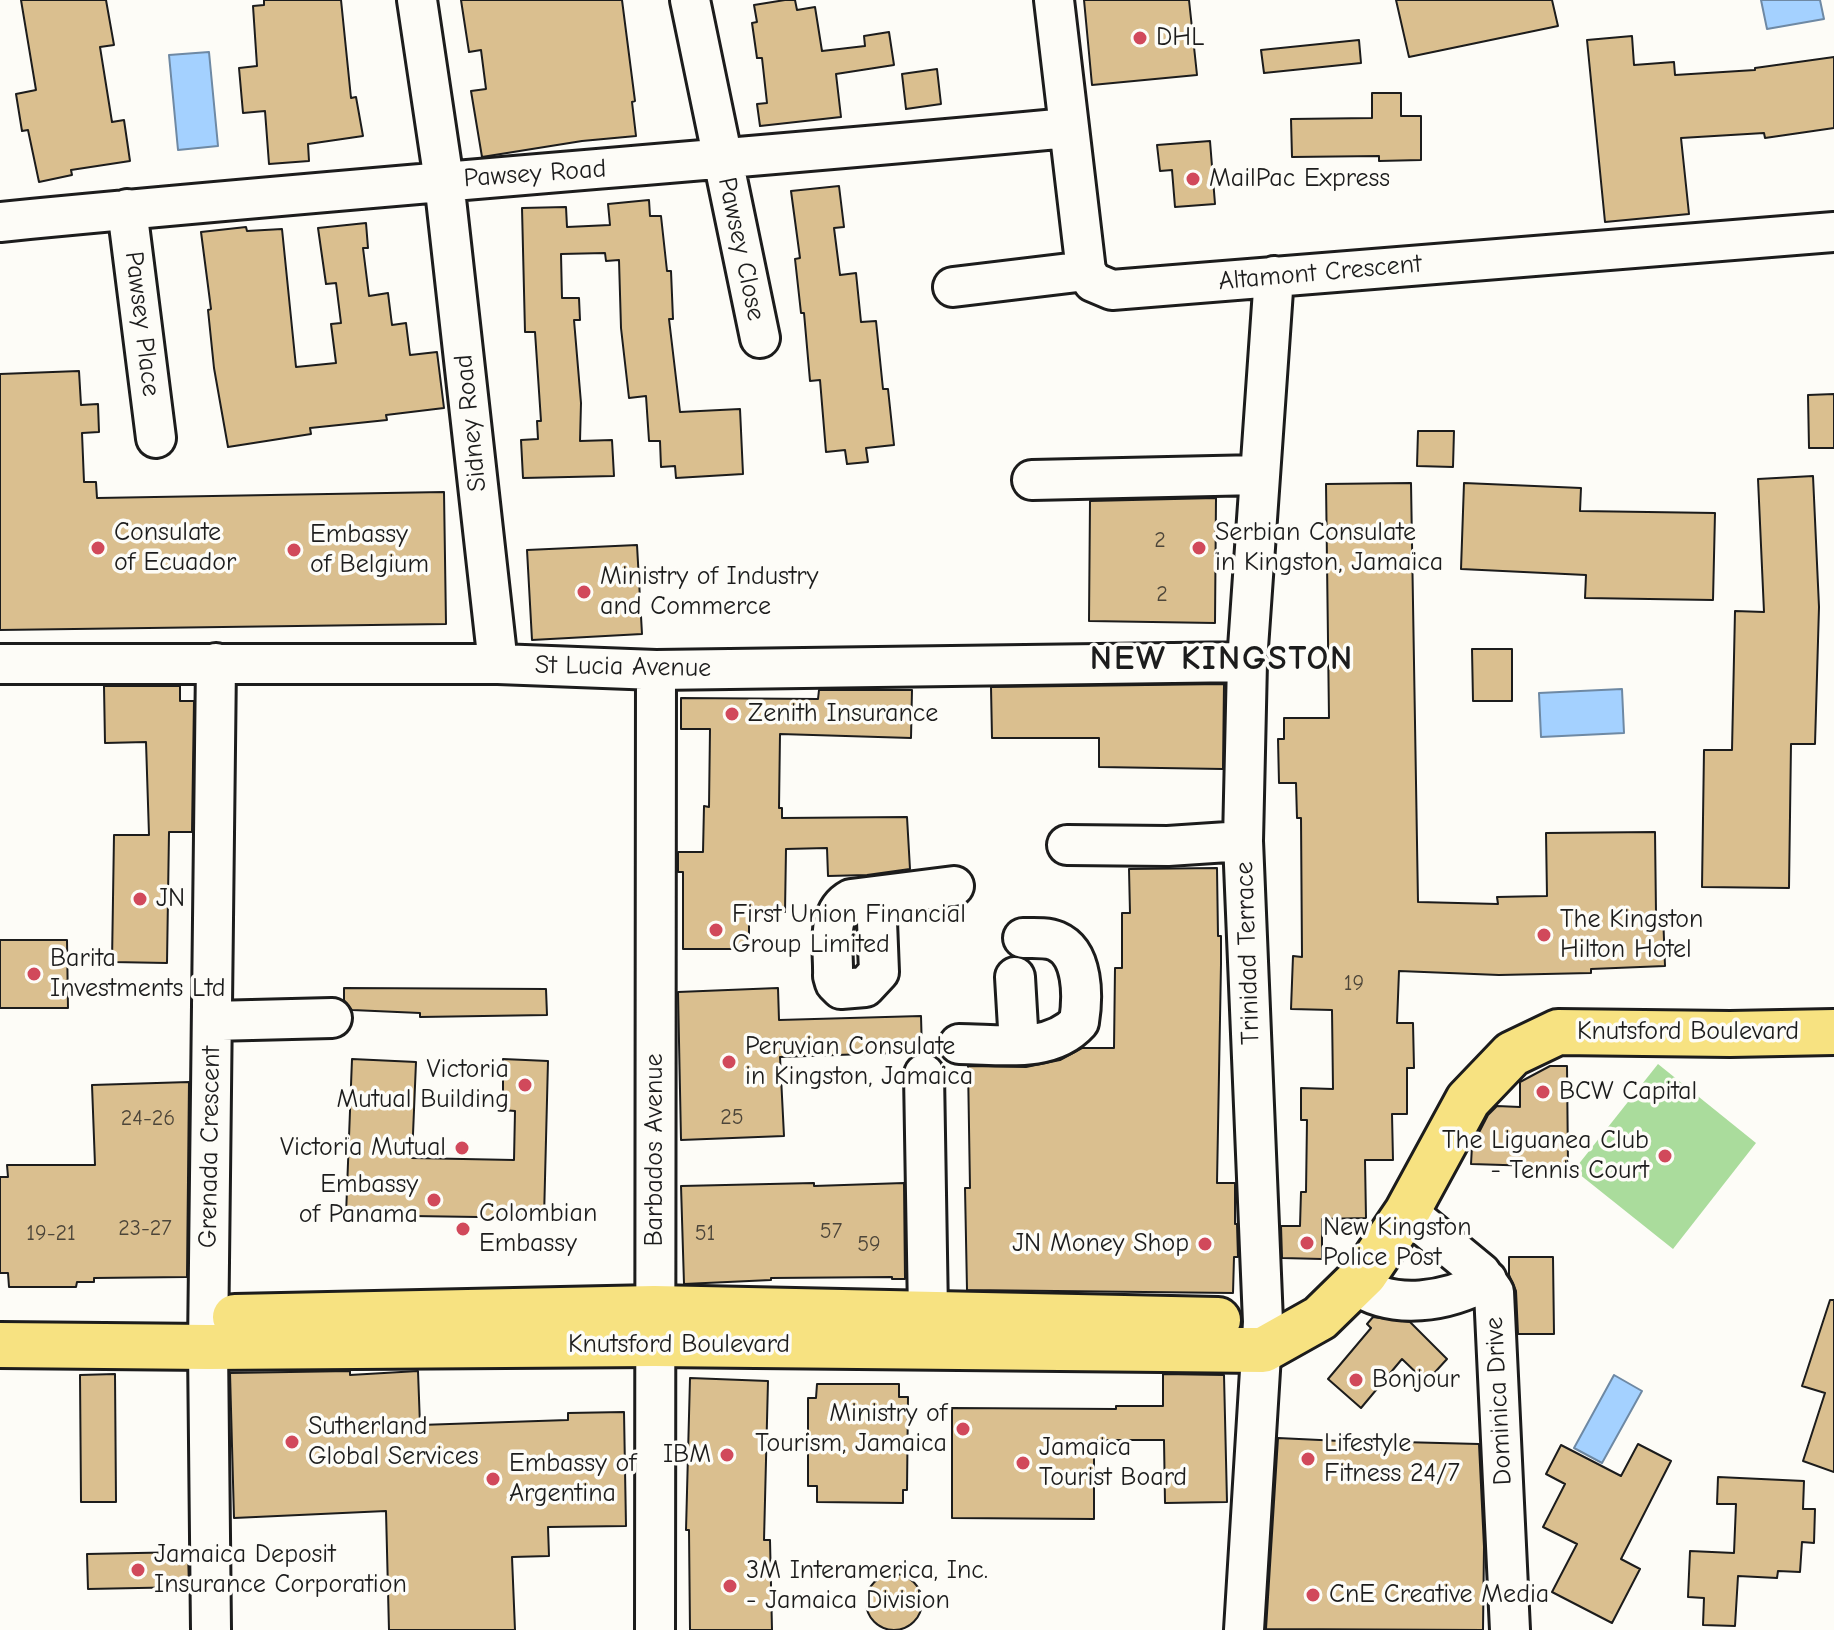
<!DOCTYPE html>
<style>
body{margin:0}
canvas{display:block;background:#fdfcf7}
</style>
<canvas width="1834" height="1630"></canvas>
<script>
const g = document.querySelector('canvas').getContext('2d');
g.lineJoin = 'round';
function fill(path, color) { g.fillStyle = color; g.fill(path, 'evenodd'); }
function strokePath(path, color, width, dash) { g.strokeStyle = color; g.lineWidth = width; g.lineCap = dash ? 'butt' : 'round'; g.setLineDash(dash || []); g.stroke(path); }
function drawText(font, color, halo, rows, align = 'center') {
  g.font = font + ' "Comic Neue",sans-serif'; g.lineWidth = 7; g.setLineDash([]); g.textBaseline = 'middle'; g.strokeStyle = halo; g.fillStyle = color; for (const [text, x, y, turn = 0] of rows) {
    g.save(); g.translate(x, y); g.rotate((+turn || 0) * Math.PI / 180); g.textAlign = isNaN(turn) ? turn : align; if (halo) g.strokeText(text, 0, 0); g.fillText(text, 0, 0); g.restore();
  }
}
fill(new Path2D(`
 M1658,1064l98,79 -83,106 -99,-79z`), '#aadc9c');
const water = new Path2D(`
 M1761,0h59l4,19 -57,10z
 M209,52l9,94 -40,4 -9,-95z
 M1622,689l2,44 -83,4 -2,-44z
 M1614,1375l28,16 -40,72 -28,-15z`);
fill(water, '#a4d1ff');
strokePath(water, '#6e89a4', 2);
const building = new Path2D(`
 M21,0h85l8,45 -14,2 12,75 12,-2 6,41 -59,9 1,5 -33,7 -11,-52 -6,1 -6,-37 20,-4z
 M264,0h77l10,98 5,-1 7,39 -55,8 1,17 -40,3 -4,-53 -22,2 -4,-45 18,-2 -4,-60 11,-1z
 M461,0h161l13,101 -3,1 4,34 -54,5 -100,16 -11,-66 15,-2 -5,-39 -12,2z
 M785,0h10l2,10 18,-3 7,44 43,-5 -1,-10 25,-4 5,33 -58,9 5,43 -81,9 -3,-22 10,-1 -5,-45h-5l-5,-35 5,-1 -3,-17z
 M1084,0h105l8,75 -105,10z
 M1396,0h156l6,26 -149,31z
 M1632,36l2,29 40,-3 1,13 80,-5v-2l79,-11v71l-69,10 -1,-5 -83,5 8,76 -84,8 -18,-182z
 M1359,40l2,23 -97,10 -3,-23z
 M937,69l4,35 -35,5 -4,-35z
 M1372,93h29v23h20v44l-42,1v-5l-87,1 -1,-38 81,-1z
 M1210,141l5,63 -40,3 -3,-37 -12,1 -3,-26z
 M839,186l5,41 -10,1 6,47 16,-2 5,49 15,-1 7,68h5l6,56 -28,3 2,14 -21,2 -2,-14 -19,2 -6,-72 -10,1 -6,-68h-3l-6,-54 5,-1 -9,-67z
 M649,200l1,16h11l6,55h4l2,48h-4l11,93 60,-3 3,65 -67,4 -1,-12 -14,1 -1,-26h-11l-3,-45 -17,2 -8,-70 -2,-68 -13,1 -1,-8 -44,1 1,44h17l1,22h-6l7,83 -1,38 32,-1 2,36 -91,2 -2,-38 17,-1 -1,-18h4l-6,-89h-10l-3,-124 44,-1 1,20 43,-2 -2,-21z
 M366,223l2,25h-5l6,48 19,-3 4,32 14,-2 4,32 27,-3 7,56 -58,7 1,5 -77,8 1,6 -83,13 -14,-79 -6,-58 3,-1 -10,-77 45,-5 1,4 35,-2 14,138 40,-4 -5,-39 10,-1 -5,-40 -10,1 -8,-56z
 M79,371l2,34 17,-1 1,28 -17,1 2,49h12l1,16 347,-6 2,132 -446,6v-256z
 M1834,394v54h-25l-1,-53z
 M1418,431h36l-1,36 -36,-1z
 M1813,476l6,131 -4,137h-24l-2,144 -87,-1 2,-137h28l3,-139 29,1 -6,-133z
 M1411,483l7,419 80,2 -1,-7 50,-1 -1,-63 109,-1 1,81h7l2,53 -74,3v4l-92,2 -100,-4 -2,52h16l1,45h-7v46h-15l1,46h-28l1,58 -44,1v40l-40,-1 -1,-32h19l1,-34h5l1,-72h-6v-32l32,1 -1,-79 -41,-1 2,-53 9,1 -1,-139h-4l-1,-35h-17l-1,-44h6v-21h45l-3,-234z
 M1464,483l117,5 -1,23 135,2 -2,87 -128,-2 1,-23 -125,-6z
 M1216,498l-1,125 -126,-2 1,-120z
 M637,545l5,89 -110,6 -5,-90z
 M1472,649h40v52h-39z
 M1224,684l-1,85 -124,-2v-29h-107l-1,-51z
 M104,686h76v15h14l-2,131h-23l-2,131 -55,-1 2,-127h35l-3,-93 -41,1z
 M819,690h93l-1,48 -131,-4 -1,74h3v10l125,-1 3,52 -43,6 -39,1 -1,-28 -41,1 -1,63 -36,-1v38h-66v-77h-5v-20h25l1,-46 5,1 1,-78h-29v-31l137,1z
 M1217,868l1,68h3v28l-4,219h18v41h2l1,33h-4l-1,36 -266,-3 -2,-102h5l-2,-122 58,1 34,-7 22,-12h32l1,-80h7v-55h8l-1,-44z
 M0,940h67l1,68h-68z
 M344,988l202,1 1,26 -127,2v-4l-68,-3 -8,-10z
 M778,988l1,32 142,-4 1,36 -142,5 4,79 -103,4 -3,-148z
 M352,1059l64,3 -4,96 102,2 1,-49 -12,-1v-51l45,2 -4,157 -198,-3z
 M1550,1066h17l1,101 -97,-3 1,-18 16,-31 9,-9 23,1v-25z
 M189,1082l-2,195 -93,1v4h-17l-1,5h-67l-1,-14h-8v-96h8l-1,-12h88l-3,-80z
 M814,1183v3l90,-3 1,96h-13v-2l-121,1v2l-87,4 -3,-98z
 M1509,1257h44l1,77h-36l-2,-43 -7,-16z
 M1830,1300h4v172l-31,-11 22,-68 -23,-7z
 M1373,1317l37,5 37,37 -21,23 -24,-23 -41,49 -33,-29 43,-51 -4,-4z
 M350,1371v4l68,-4 2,54 148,-5v-7l56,-1 2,114 -78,1 1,29 -37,1 3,73h-126l-3,-119 -152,7 -4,-145z
 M115,1374l1,128h-35l-1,-127z
 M1163,1374l61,1 3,127 -62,1 -1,-63h-70v79l-142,-1v-110l164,1v-3h47z
 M690,1378l78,3 -4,159h6l2,90h-82l-1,-100h-3z
 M817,1384h82v13h9l-1,93h-4v13l-86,-1v-16h-9v-88h8z
 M1278,1438l126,6 -3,-2 78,2 5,103 -1,83 -217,-1z
 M1638,1444l33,17 -50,98 19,10 -28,54 -60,-31 25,-48 -34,-17 22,-43 -19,-10 15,-29 60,31z
 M1718,1477l86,4 -1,28h12l-1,34 -12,-1 -2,30 -22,-1 -1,7 -39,-2 -3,50 -32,-1 1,-27 -16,-1 2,-46 44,2 2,-49h-19z
 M188,1552l1,35 -101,2 -1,-35z
 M866 1602a28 28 0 1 1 56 0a28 28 0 1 1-56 0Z`);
fill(building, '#dabf8f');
strokePath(building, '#1c1c1c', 2);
const minor = new Path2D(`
 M417,0l27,181 54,483
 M690,0l70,338
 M1054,0l32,271 7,11 19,8 722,-58
 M127,209l29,229
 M0,222c356,-35 713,-61 1069,-94
 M953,287l133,-16
 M1032,480l227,-5
 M0,664h498l158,6 591,-8
 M1067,845l101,1 75,-5
 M876,896l3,76 -14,15 -24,2 -6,-6 -2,-7c1,-26 -8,-63 18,-77l103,-13
 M1015,977l4,68
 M212,1021l120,-3
 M959,1044c41,0 91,10 120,-22 4,-25 5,-69 -23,-81 -9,-4 -23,-3 -33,-3
 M924,1074l4,239
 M1407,1212l74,61 13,19 16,338
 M1354,1284c40,27 93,18 133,-4
 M211,1630l-3,-283 8,-684
 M655,1630l1,-960
 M1244,1630l19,-308 -20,-481 4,-179 27,-386`);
const major = new Path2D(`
 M235,1317l419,-9 564,12
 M0,1345l208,2 446,-3 609,6 57,-32 45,-44 42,-62 61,-112 44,-46 46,-22 172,2 104,-2`);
strokePath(minor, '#1c1c1c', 44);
strokePath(major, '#1c1c1c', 50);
strokePath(minor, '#fdfcf7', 38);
strokePath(major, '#f7e281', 44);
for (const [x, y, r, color] of [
 [1140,38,8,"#d1495b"],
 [1193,179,8,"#d1495b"],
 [98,548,8,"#d1495b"],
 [1199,548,8,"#d1495b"],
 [294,550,8,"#d1495b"],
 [584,592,8,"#d1495b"],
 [732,714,8,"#d1495b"],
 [140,899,8,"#d1495b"],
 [716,930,8,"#d1495b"],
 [1544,935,8,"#d1495b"],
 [34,974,8,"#d1495b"],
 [729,1062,8,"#d1495b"],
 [525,1085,8,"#d1495b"],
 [1543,1092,8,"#d1495b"],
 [462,1148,8,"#d1495b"],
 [1665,1156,8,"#d1495b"],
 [434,1200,8,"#d1495b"],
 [463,1229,8,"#d1495b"],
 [1307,1243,8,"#d1495b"],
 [1205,1244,8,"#d1495b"],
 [1356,1380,8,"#d1495b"],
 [963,1429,8,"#d1495b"],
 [292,1442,8,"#d1495b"],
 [727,1455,8,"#d1495b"],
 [1308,1459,8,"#d1495b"],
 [1023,1463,8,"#d1495b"],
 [493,1479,8,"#d1495b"],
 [138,1570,8,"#d1495b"],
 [730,1586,8,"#d1495b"],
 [1313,1595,8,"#d1495b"]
]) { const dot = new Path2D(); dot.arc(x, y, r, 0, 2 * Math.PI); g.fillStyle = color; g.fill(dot); strokePath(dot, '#fdfcf7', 3); }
drawText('22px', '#4c4539', null, [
 ["2",1160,541],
 ["2",1162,595],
 ["19",1354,984],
 ["25",732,1118],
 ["24-26",148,1119],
 ["23-27",145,1229],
 ["57",831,1232],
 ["19-21",51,1234],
 ["51",705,1234],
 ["59",869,1245]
]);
drawText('26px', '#1c1c1c', '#fdfcf7', [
 ["DHL",1156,38],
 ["MailPac Express",1209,179],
 ["Consulate",114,533],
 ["of Ecuador",114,563],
 ["Serbian Consulate",1215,533],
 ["in Kingston, Jamaica",1215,563],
 ["Embassy",310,535],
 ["of Belgium",310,565],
 ["Ministry of Industry",600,577],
 ["and Commerce",600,607],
 ["Zenith Insurance",748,714],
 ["JN",156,899],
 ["First Union Financial",732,915],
 ["Group Limited",732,945],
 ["The Kingston",1560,920],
 ["Hilton Hotel",1560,950],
 ["Barita",50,959],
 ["Investments Ltd",50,989],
 ["Peruvian Consulate",745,1047],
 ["in Kingston, Jamaica",745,1077],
 ["Victoria",509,1070,"right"],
 ["Mutual Building",509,1100,"right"],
 ["BCW Capital",1559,1092],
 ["The Liguanea Club",1649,1141,"right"],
 ["- Tennis Court",1649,1171,"right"],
 ["Victoria Mutual",446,1148,"right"],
 ["Embassy",418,1185,"right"],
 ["of Panama",418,1215,"right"],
 ["Colombian",479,1214],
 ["Embassy",479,1244],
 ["New Kingston",1323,1228],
 ["Police Post",1323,1258],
 ["JN Money Shop",1189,1244,"right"],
 ["Bonjour",1372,1380],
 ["Ministry of",947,1414,"right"],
 ["Tourism, Jamaica",947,1444,"right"],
 ["Sutherland",308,1427],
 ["Global Services",308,1457],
 ["Lifestyle",1324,1444],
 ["Fitness 24/7",1324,1474],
 ["Jamaica",1039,1448],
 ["Tourist Board",1039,1478],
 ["IBM",711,1455,"right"],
 ["Embassy of",509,1464],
 ["Argentina",509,1494],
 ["Jamaica Deposit",154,1555],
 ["Insurance Corporation",154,1585],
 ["3M Interamerica, Inc.",746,1571],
 ["- Jamaica Division",746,1601],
 ["CnE Creative Media",1329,1595]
], 'left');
drawText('26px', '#1c1c1c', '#fdfcf7', [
 ["Pawsey Road",535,174,-4],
 ["Pawsey Close",741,249,78],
 ["Altamont Crescent",1320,273,-5],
 ["Pawsey Place",142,324,83],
 ["Sidney Road",471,423,-96],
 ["St Lucia Avenue",623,667,1],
 ["Trinidad Terrace",1248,953,-92],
 ["Knutsford Boulevard",1688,1032],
 ["Grenada Crescent",210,1147,-89],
 ["Barbados Avenue",655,1150,-90],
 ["Knutsford Boulevard",679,1345],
 ["Dominica Drive",1499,1401,-93]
]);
g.letterSpacing = '2px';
drawText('bold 34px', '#1c1c1c', '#fdfcf7', [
 ["NEW KINGSTON",1222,659]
]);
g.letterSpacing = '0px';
</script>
